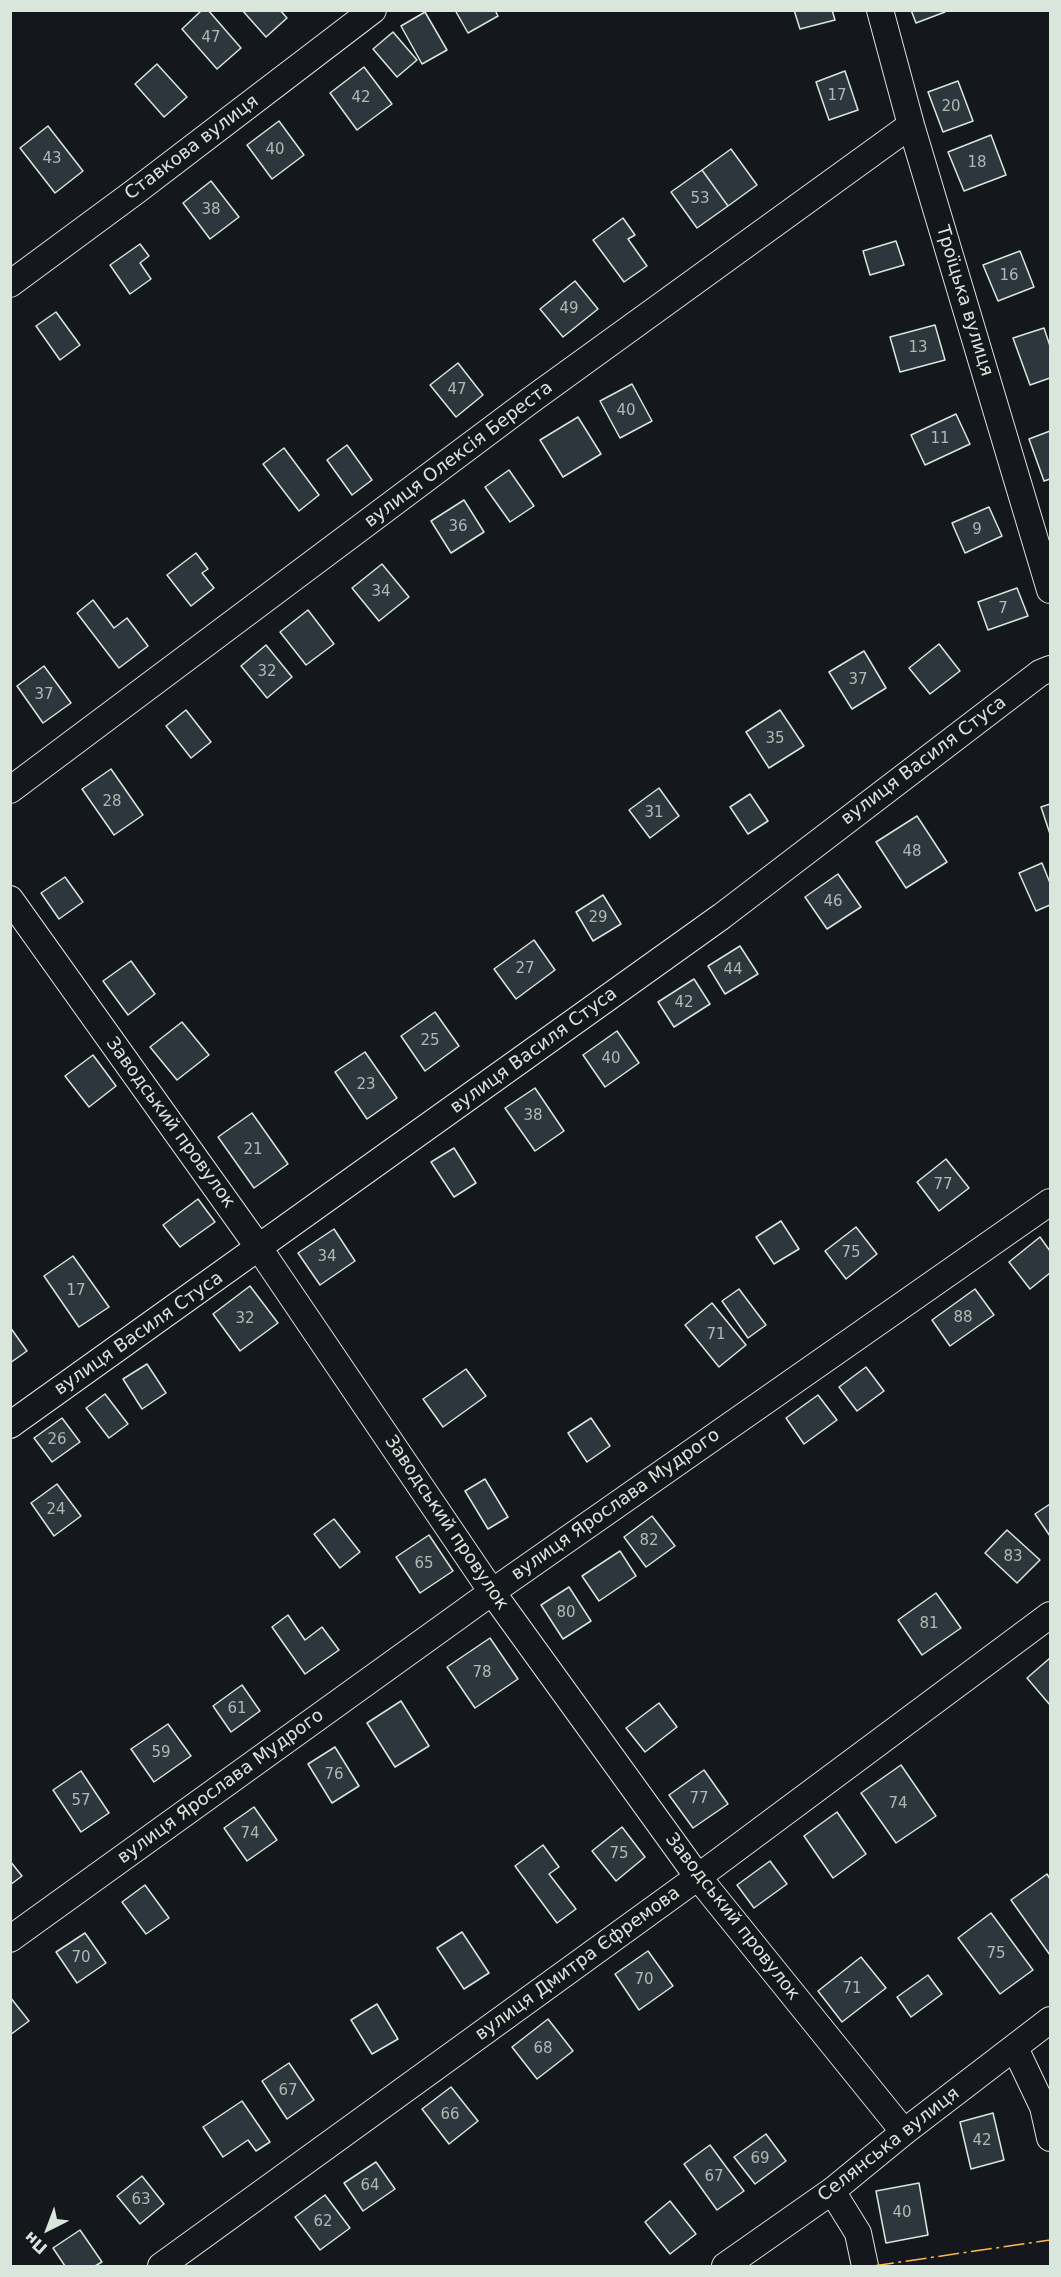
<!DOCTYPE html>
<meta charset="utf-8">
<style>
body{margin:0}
#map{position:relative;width:1061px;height:2277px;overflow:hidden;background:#14181c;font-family:"DejaVu Sans",sans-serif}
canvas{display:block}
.frame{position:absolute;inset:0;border:12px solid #d8e6dc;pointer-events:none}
.north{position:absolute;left:18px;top:2199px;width:60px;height:60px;-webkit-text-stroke:4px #14181c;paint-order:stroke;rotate:222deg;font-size:16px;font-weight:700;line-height:24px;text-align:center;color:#d8e6dc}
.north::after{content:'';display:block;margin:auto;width:21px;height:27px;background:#d8e6dc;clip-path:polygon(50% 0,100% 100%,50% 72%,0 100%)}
</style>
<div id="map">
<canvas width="1061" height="2277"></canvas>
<div class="frame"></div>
<div class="north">Пн</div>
</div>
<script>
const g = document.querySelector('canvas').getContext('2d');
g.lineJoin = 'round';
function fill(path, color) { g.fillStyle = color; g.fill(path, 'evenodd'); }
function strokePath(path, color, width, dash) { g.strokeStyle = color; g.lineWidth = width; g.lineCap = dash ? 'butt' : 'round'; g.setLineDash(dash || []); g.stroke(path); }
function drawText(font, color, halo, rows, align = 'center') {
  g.font = font + ' "DejaVu Sans",sans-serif'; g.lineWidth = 4.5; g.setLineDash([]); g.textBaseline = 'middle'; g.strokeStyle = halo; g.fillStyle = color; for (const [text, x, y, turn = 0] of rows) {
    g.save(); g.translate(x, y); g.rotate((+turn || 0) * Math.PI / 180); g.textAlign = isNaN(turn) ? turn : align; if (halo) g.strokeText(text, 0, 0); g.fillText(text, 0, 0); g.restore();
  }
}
const building = new Path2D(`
 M202,10h6l33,38 -24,21 -35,-40z
 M242,10h38l7,8 -21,19z
 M455,10h40l3,6 -30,17z
 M794,10h38l3,10 -35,9z
 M911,10h33l1,2 -29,11z
 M425,12l22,38 -25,14 -21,-38z
 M393,32l24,28 -20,17 -24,-28z
 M157,64l30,33 -23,20 -29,-33z
 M364,67l28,37 -35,26 -27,-37z
 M845,71l13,39 -29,10 -13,-38z
 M958,81l15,40 -30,11 -15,-40z
 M279,121l25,34 -32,24 -25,-34z
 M48,126l35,45 -28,22 -35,-45z
 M991,135l15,40 -42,16 -16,-39z
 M731,149l26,36 -29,21 -26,-36z
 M702,170l26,36 -31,22 -26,-36z
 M211,181l28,36 -29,22 -27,-36z
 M623,218l12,17 -7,4 19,27 -23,16 -31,-42z
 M896,241l8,24 -34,10 -7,-24z
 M140,244l9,12 -9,7 11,16 -21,15 -20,-29z
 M1020,251l14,36 -36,14 -15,-36z
 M575,281l23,28 -35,28 -23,-28z
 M56,312l24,33 -20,15 -24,-34z
 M935,325l10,35 -45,12 -10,-35z
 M1044,328l6,18v32l-20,7 -17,-47z
 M458,363l25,32 -27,22 -26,-32z
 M632,384l20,37 -32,17 -20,-37z
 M956,414l14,30 -45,21 -14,-30z
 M578,417l23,37 -38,23 -23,-37z
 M1050,431v48l-6,2 -15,-42z
 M347,445l25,35 -20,15 -25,-35z
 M284,448l35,47 -20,16 -36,-47z
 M509,470l25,36 -24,16 -25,-35z
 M464,500l20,32 -33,21 -20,-32z
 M989,507l13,29 -37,17 -13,-30z
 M196,553l12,16 -6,4 12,15 -23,18 -24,-31z
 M382,564l27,33 -30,24 -27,-33z
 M1017,588l11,28 -40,14 -10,-28z
 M93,600l21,28 13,-10 21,28 -29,22 -42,-55z
 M308,610l26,34 -28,21 -26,-33z
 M939,644l21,27 -30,23 -21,-26z
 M266,645l26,32 -25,21 -26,-32z
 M864,651l22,37 -34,21 -23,-37z
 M44,666l27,37 -28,20 -26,-37z
 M186,710l25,32 -20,16 -25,-32z
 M780,710l24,36 -35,22 -23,-36z
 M111,769l32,46 -29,20 -32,-46z
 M659,788l20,28 -29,22 -21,-28z
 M750,794l18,27 -20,13 -18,-27z
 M1050,804v30l-9,-27z
 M917,816l30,46 -41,26 -30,-46z
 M1042,863l8,20v22l-14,6 -17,-38z
 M838,874l23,33 -34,22 -22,-32z
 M65,877l18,25 -24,17 -18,-26z
 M603,895l18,29 -28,17 -17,-29z
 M534,940l21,30 -39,29 -22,-30z
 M740,946l18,28 -33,20 -17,-28z
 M131,961l24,33 -27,21 -25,-34z
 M694,979l16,25 -36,23 -16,-25z
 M435,1012l24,34 -34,25 -24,-35z
 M182,1022l27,33 -32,25 -27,-33z
 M617,1031l22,32 -34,24 -22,-32z
 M365,1052l32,46 -30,21 -32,-47z
 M93,1055l23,31 -27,21 -24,-31z
 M535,1088l29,43 -29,20 -30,-43z
 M252,1113l36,51 -34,24 -36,-51z
 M454,1148l22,35 -22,14 -23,-35z
 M946,1159l23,29 -30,23 -22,-29z
 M198,1199l17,23 -35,25 -17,-22z
 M781,1221l18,28 -25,15 -18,-27z
 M856,1227l21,27 -31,25 -21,-28z
 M334,1229l21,32 -35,24 -22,-32z
 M1040,1237l10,14v22l-20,16 -21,-27z
 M73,1256l36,51 -30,20 -35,-51z
 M250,1286l28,37 -38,28 -27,-37z
 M739,1289l27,36 -18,13 -26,-37z
 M975,1289l19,26 -44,31 -18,-26z
 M712,1303l34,42 -27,22 -34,-42z
 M10,1327l17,24 -17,12z
 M147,1364l19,29 -24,16 -19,-30z
 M866,1367l18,24 -27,20 -18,-24z
 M466,1369l20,27 -43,31 -20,-28z
 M105,1394l23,30 -19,14 -23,-30z
 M818,1395l19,25 -33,24 -18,-26z
 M62,1418l18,24 -28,20 -18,-24z
 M591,1418l19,28 -23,16 -19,-29z
 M485,1479l23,38 -20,12 -23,-38z
 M57,1484l24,32 -27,20 -23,-33z
 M1050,1504v32l-15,-22z
 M652,1516l23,30 -29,21 -22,-30z
 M334,1519l26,33 -20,16 -26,-34z
 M1007,1530l33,30 -23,23 -32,-30z
 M429,1535l24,36 -33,22 -24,-36z
 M620,1551l16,25 -37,25 -17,-25z
 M569,1587l22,34 -28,18 -22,-34z
 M936,1593l25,35 -39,27 -24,-35z
 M288,1615l17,25 17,-13 17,23 -34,24 -33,-47z
 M490,1638l28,41 -43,29 -28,-41z
 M1050,1658v47l-23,-27z
 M242,1685l18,26 -29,21 -18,-26z
 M401,1701l28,45 -34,21 -28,-44z
 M659,1703l18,24 -32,25 -19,-24z
 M168,1724l23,32 -37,26 -23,-33z
 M335,1747l24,39 -27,17 -24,-39z
 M901,1765l35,51 -40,27 -35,-50z
 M704,1770l24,34 -35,24 -24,-33z
 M81,1771l28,42 -28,19 -28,-42z
 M254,1807l23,33 -30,21 -23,-33z
 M837,1812l29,42 -33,24 -29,-42z
 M622,1827l23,30 -29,24 -24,-30z
 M543,1845l16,22 -10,7 27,35 -19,14 -42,-57z
 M10,1861l12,15 -12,9z
 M770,1861l17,23 -33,24 -17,-23z
 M1047,1874l3,5v76l-39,-55z
 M145,1885l24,33 -23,16 -24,-32z
 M991,1913l42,57 -33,24 -42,-56z
 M462,1932l27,41 -25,16 -27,-41z
 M85,1933l21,30 -29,20 -21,-31z
 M648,1951l25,35 -34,24 -24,-36z
 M861,1957l25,31 -44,34 -24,-31z
 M928,1975l14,19 -31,23 -14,-20z
 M10,1997l19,24 -19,14z
 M377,2004l21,35 -26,15 -21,-34z
 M548,2019l25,32 -36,28 -25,-32z
 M289,2063l25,37 -27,19 -25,-38z
 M451,2087l27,34 -29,23 -27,-35z
 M242,2101l28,41 -14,9 -8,-11 -25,17 -20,-30z
 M993,2113l11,47 -33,9 -11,-47z
 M766,2134l20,27 -31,23 -21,-27z
 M710,2145l34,46 -27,19 -33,-46z
 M376,2162l19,27 -32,22 -19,-28z
 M142,2176l22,28 -24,20 -23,-28z
 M919,2183l9,52 -42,8 -10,-52z
 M325,2195l25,33 -30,22 -25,-33z
 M670,2201l26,33 -26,20 -25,-32z
 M80,2230l22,32 -7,4h-30l-12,-18z`);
fill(building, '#2c363c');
strokePath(building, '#d8e6dc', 1.5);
const minor = new Path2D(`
 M880,10l31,115 139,465
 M10,284l126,-93 237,-181
 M10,790l521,-390 380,-275
 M10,899l249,349 233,344 206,285 206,255
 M10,1425l712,-509 318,-243 10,-4
 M10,1939l482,-347 558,-390
 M1015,2048l28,59 7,31
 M832,2191l26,42 7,33
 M161,2266l537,-389 352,-262
 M725,2266l107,-75 72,-59 146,-112`);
strokePath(minor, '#d8e6dc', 28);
strokePath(minor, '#14181c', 26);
strokePath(new Path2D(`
 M873,2266l177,-26`), '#ffb74d', 1.5, [21, 4.5, 3, 4.5]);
drawText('15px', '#adbab4', null, [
 ["47",211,38],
 ["17",837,96],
 ["42",361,98],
 ["20",951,107],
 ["40",275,150],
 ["43",52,159],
 ["18",977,163],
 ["53",700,199],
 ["38",211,210],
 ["16",1009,276],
 ["49",569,309],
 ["13",918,348],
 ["47",457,390],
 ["40",626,411],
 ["11",940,439],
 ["36",458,527],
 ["9",977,530],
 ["34",381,592],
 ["7",1003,609],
 ["32",267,672],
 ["37",858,680],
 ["37",44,695],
 ["35",775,739],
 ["28",112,802],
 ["31",654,813],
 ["48",912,852],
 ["46",833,902],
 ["29",598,918],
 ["27",525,969],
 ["44",733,970],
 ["42",684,1003],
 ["25",430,1041],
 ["40",611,1059],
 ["23",366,1085],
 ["38",533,1116],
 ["21",253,1150],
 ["77",943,1185],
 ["75",851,1253],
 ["34",327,1257],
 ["17",76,1291],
 ["88",963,1318],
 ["32",245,1319],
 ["71",716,1335],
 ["26",57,1440],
 ["24",56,1510],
 ["82",649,1541],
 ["83",1013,1557],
 ["65",424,1564],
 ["80",566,1613],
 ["81",929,1624],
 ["78",482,1673],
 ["61",237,1709],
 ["59",161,1753],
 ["76",334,1775],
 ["77",699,1799],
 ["57",81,1801],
 ["74",898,1804],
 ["74",250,1834],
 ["75",619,1854],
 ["75",996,1954],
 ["70",81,1958],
 ["70",644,1980],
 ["71",852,1989],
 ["68",543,2049],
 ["67",288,2091],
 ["66",450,2115],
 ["42",982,2141],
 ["69",760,2159],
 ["67",714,2177],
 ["64",370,2186],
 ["63",141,2200],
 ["40",902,2213],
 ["62",323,2222]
]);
drawText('18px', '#d8e6dc', '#14181c', [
 ["Ставкова вулиця",192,148,-37],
 ["Троїцька вулиця",964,301,73],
 ["вулиця Олексія Береста",459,455,-37],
 ["вулиця Василя Стуса",924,761,-37],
 ["вулиця Василя Стуса",534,1051,-36],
 ["Заводський провулок",170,1123,54],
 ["вулиця Василя Стуса",139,1334,-35],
 ["вулиця Ярослава Мудрого",616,1505,-35],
 ["Заводський провулок",446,1523,56],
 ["вулиця Ярослава Мудрого",221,1787,-36],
 ["Заводський провулок",732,1917,52],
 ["вулиця Дмитра Єфремова",578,1964,-36],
 ["Селянська вулиця",889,2145,-38]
]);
</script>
